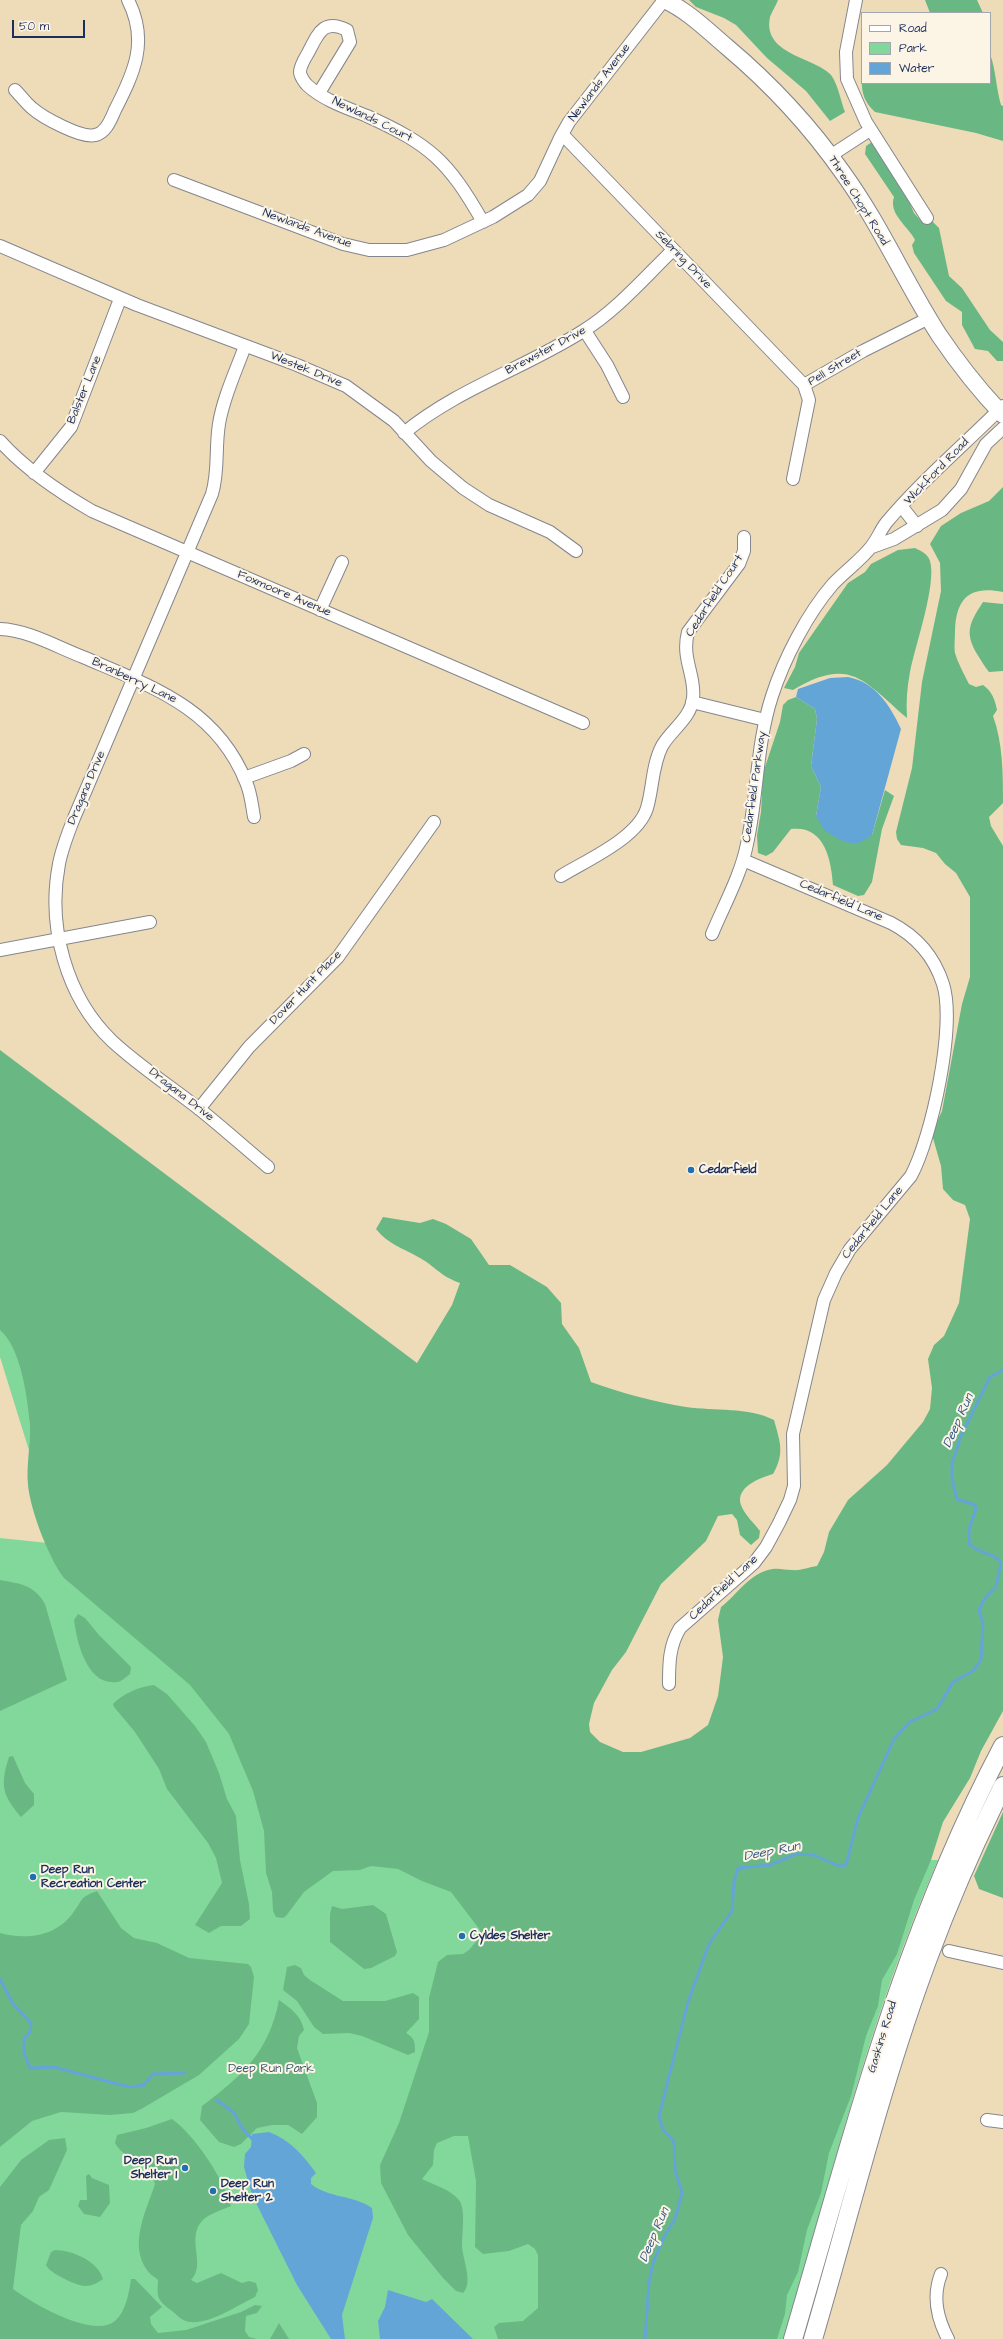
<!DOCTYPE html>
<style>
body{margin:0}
#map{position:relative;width:1003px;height:2339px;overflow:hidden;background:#eedcb9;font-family:"Architects Daughter",sans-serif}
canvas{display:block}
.legend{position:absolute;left:861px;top:12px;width:130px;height:72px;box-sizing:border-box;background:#fcf5e5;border:1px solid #a2a6af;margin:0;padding:5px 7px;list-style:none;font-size:12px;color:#1b2f5e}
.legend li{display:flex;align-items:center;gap:8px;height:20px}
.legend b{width:20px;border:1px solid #a2a6af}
.scale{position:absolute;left:12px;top:20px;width:73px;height:18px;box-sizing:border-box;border:2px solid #1b2f5e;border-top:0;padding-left:5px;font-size:12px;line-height:14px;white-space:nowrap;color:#1b2f5e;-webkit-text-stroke:3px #fcf5e5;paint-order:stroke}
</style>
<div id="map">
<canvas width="1003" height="2339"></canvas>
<ul class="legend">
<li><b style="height:5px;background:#fff"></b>Road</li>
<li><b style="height:11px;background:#82d89b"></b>Park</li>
<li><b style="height:11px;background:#64a5d8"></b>Water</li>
</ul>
<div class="scale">50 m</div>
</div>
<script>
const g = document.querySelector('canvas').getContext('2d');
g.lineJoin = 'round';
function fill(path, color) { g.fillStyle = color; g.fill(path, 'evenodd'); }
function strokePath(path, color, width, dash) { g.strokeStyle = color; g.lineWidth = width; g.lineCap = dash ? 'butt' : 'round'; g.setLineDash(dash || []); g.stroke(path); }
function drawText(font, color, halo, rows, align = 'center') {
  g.font = font + ' "Architects Daughter",sans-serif'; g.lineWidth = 4; g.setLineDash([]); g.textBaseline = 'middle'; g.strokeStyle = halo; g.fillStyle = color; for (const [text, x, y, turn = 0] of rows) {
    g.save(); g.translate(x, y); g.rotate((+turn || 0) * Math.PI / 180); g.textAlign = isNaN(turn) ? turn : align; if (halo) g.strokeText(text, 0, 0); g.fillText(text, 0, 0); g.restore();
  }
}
fill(new Path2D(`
 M0,1050l447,787 408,22 83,1c-67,153 -107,318 -154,479h-784v-801l58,6 -58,-187z`), '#82d89b');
fill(new Path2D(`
 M689,0h89c-2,6 -6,11 -8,17 -8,38 45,40 61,58 7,9 10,27 14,37l-15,9 -24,-30 -39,-33 -31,-33 -12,-7 -28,-11z
 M925,0h52l6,13h-53z
 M990,54c6,16 6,34 11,51l2,1v35l-27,-8 -101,-21c-10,-9 -14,-19 -13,-33v4h128z
 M872,142l36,57 6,14 8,9h11l6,6 10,48 13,12 28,42 13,12v19h-6l-9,-10 -13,-2 -13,-24v-13l-16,-11 -32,-48 -2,-8 3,-5c-6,-13 -27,-26 -21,-43l-29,-43 1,-8z
 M1003,487v105c-33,-7 -47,6 -48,39 0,7 -1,16 0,22 3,10 9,21 14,31l7,3 7,-2c9,6 12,15 14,25l-4,6c10,27 10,58 10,87l-14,14 2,9 12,20v865l-22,40 -11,27 -27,44 -12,38 -17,40 -17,54 -15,26 -4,26 -12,30 -15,60 -22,57 -8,40 -14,37 -9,42 -11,23 -2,19 -8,25h-279l-4,-12 5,-4 24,-2 15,-13v-53l-3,-6 -7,-5 -19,7 -26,3 -8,-7 1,-66 -8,-45h-14l-17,7 -3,7 -1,15 -11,14c12,6 28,10 37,21 7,9 3,34 3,45 0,13 12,38 1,48l-7,-2 -13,-13 -35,-43 -27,-52 -1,-18 19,-42 30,-91v-34l9,-36 9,-7 16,-1 6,-4 10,-12 1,-8 -29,-38 -29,-11 -24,-12 -27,-3 -11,4 -27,1 -29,21 -18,24 -3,2 -7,-1 -3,-6 -1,-19 -6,-19 -2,-42 -11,-40 -24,-57 -39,-49 -126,-107c-15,-19 -34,-69 -36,-93 -2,-20 3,-41 2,-61 -3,-28 -9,-76 -30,-94v-280l417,313 35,-58 8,-22c-20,-7 -24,-16 -40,-25 -17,-10 -31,-13 -44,-29l7,-12 37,6 13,-4 13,5 25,15 18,26h21l37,22 14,16 1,21 17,24 12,34c30,11 64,20 95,25 29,4 62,0 88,13 6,22 11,33 -1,54 -13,4 -38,13 -32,31 3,9 13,18 19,26l-1,7 -8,7 -11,-10 -3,-15 -5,-6 -14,2 -12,25 -45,43 -35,68 -14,18 -18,33 -5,21 1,8 10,10 23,10h18l49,-14 18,-13 10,-29 5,-39 -5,-37 3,-13c17,-13 29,-35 52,-38 6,-1 13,1 19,1 8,1 17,-3 25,-4l7,-14 5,-20 19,-32 39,-35 36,-43 7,-13 2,-21 -4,-29 6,-14 10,-9 15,-33 11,-84 -5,-14 -12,-5 -10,-11 -2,-23 -8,-28v-7l9,-20 20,-107 8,-27v-80l-14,-24 -11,-9 -9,-11 -13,-5 -22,-3 -4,-6 -1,-7 16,-64 10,-86 19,-91 -1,-28 -10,-19 11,-18 20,-13 28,-12z
 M915,548c6,3 13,6 15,13 7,23 -15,85 -20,111 -3,16 -4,30 -3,46 -44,-38 -57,-62 -114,-28l-9,-2 11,-21 4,-14 49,-70 17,-11 6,-8 27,-14z
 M983,602l20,2v67l-14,1c-5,-6 -8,-12 -12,-18 -13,-22 -7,-32 6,-52z
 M796,697l19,12 2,10 -6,47 10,21 -5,29 56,19 13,-45 9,6 -12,33 -10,53 -8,13 -6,1 -25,-11c-2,-27 -9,-60 -42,-56l-18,23 -7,4 -8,-3 -1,-18 4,-23 2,-39 17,-51 3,-17 5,-5z
 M0,1580c20,4 34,4 45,24l22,76 -67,31z
 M78,1614l7,4 14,17 32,32 -1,7c-4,3 -9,8 -13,8 -30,4 -40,-39 -43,-62z
 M154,1685l13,9 28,32 11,16 13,31 8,26 9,17 4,44 9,44 1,15 -9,7h-20l-12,7 -14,-8 27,-42 -6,-25 -8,-15 -41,-54 -8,-20 -24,-37 -21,-25 -1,-3c11,-11 25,-17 41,-19z
 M13,1756l12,27 9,11v11l-13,12c-19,-22 -21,-32 -12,-60z
 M1003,1812v86l-24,-9 -5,-13z
 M97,1891l24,37 13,10 23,5 32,15 59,6 3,3 3,10 -5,47 -10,15 -40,36 -56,33 -10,5 -23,2 -49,-3 -29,9 -32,26v-214c27,7 55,4 73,-20 11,-15 6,-15 24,-22z
 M373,1905l13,9 11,38 -2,4 -24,12 -7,1 -34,-27v-28l2,-8 10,3z
 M295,1965l6,3 3,7 6,5 33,21h42l28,-8 6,4v22l-13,14c9,5 9,10 9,19l-7,3 -46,-19 -13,-3 -26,1 -9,-7 -17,-26 -14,-11 4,-23z
 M279,2000c11,8 22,15 25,30l-5,6 -2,12 20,55v14l-15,17 -14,-9h-16l-15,3 -16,16 -7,3 -15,-5 -19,-22 2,-14c40,-30 67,-54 77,-106z
 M172,2119c22,15 53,62 59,87 -9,4 -22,8 -28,14 -18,18 4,44 -12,60l6,3 24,-10 21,10 7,-2 7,2 2,7 -3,7c-19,9 -44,27 -65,25 -8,-1 -13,-7 -18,-11 -15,-11 -15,-13 -14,-31 -3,-3 -9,-6 -11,-10 -19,-26 0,-61 8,-86 -6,-22 -30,-23 -40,-41l2,-8 29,-7z
 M65,2138l2,12 -18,40 -10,7 -6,14 -12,14 -8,64c19,14 80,50 102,32 11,-10 14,-28 16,-42h4l27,28 -12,10 1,7 7,9 28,-3 55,-18 14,-7 7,1 -5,7 -11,3 -1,15 4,6 8,2h-257v-152l21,-27 28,-20z
 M89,2174l3,4 17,7 1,18 -10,14 -16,-3 -6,-8 2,-6h7l-1,-24z
 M55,2250c17,0 43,11 48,29 -6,4 -10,7 -18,7 -8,0 -36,-13 -39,-21l5,-13z
 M279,2323l10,16h-19z`), '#69b883');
fill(new Path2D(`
 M848,677c27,5 42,28 53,52l-29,106 -9,6 -9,3 -14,-4 -16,-10 -8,-14 5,-29 -10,-21 6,-47 -2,-10 -19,-12 2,-8 32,-11z
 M269,2132c21,8 34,23 47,41l-5,5v6c17,14 43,11 61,24l1,10 -31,97 3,24h-14l-34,-54 -45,-90 -8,-28 1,-13 6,-7 1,-13z
 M388,2290l38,12 6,-3 41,40h-93l-2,-18 7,-14z`), '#64a5d8');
strokePath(new Path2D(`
 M0,1979l13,25 18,19 -1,9 -6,7v14l6,15 24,-1 75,20 15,-2 9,-11 32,-1
 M217,2100l17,13 8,15 12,13
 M645,2339l4,-56 4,-20 12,-28 10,-16 7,-26 -7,-23 -1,-29 -11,-11 -4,-14 29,-114 21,-58 23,-33 2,-29 4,-14 32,-3 26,-11 18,1 25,11 7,-1 12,-47 36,-79 16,-17 27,-13 16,-27 20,-11 8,-11 2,-36 -4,-14 6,-12 11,-11 5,-25c-9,-10 -21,-8 -32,-18v-15l7,-20 -1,-4 -18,-6 -5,-20v-16l9,-27 29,-59 13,-7`), '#64a5d8', 3);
const minor = new Path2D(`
 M856,0l-10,52 1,27 19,43 61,96
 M15,90c6,6 11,13 17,18 10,9 50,31 63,27 11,-2 16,-16 20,-25 19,-37 34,-69 13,-110
 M319,93l31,-51 -3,-12c-24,-12 -29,4 -39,23 -3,5 -8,13 -8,19 0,4 5,11 7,13 16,15 40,23 60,31 64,29 81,45 116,106
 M562,134l242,251 5,15 -16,79
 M830,156l40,-26
 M174,180l169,64 26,6h38l37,-10 49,-23 35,-22 12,-14 20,-43 9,-16 95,-122
 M0,246l137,59 160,60 49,21 48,35 37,40 32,27 26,17 61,27 26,19
 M585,331l22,34 16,32
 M245,346c-9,25 -22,52 -26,78 -4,24 0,47 -7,70l-138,324c-6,15 -12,30 -15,46 -12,62 7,133 53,177 27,25 58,45 86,67 24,19 47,40 70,59
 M804,385l59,-34 66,-33
 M404,433c53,-44 121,-65 179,-102 34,-21 62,-54 90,-81
 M0,441c26,29 59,51 92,70l491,212
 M34,473l37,-46 49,-128
 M902,507l15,19
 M872,547l22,-8 48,-29 19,-21 25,-45 17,-16
 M320,610l22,-48
 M0,629c28,1 57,18 83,28 67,29 133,50 163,125 5,11 6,24 8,35
 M692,702l73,18
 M244,778l47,-17 13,-7
 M561,876c26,-16 77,-38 86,-68 6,-20 5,-43 15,-62 9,-16 29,-28 31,-48 3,-22 -12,-39 -5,-66l51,-68 5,-13v-14
 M712,934c12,-29 29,-59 35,-90 11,-49 9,-99 25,-148 12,-37 35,-82 61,-112 12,-13 27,-23 38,-37 6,-7 9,-16 15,-24 35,-42 78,-78 117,-117
 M0,950l150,-28
 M199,1109l50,-62 89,-90 96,-135
 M669,1684c0,-20 0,-38 11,-56l74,-65 12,-16 13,-24 11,-23 4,-14 -1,-52 31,-134 12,-27 14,-24 61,-73c21,-39 45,-151 32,-192 -9,-28 -27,-48 -52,-61l-148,-63
 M949,1951l54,12
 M987,2120l16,2
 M941,2274c-9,23 -4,44 7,65`);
const secondary = new Path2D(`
 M664,0c23,10 44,31 63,47 44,37 83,79 116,126 37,51 62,109 96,162 19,28 41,56 64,80`);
const primary = new Path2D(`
 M793,2339c60,-204 110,-404 210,-593
 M813,2339c37,-126 69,-258 115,-381 22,-59 47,-116 75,-172`);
strokePath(minor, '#84868c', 14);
strokePath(secondary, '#84868c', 18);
strokePath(primary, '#84868c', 20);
strokePath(minor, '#fff', 12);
strokePath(secondary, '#fff', 16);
strokePath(primary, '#fff', 18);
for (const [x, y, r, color] of [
 [691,1170,4,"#1f6fb2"],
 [33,1877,4,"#1f6fb2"],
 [462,1936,4,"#1f6fb2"],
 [185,2168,4,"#1f6fb2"],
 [213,2191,4,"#1f6fb2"]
]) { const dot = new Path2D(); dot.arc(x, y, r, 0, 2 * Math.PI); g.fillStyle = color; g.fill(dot); strokePath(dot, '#fcf5e5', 1.5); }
drawText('12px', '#1b2f5e', '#fcf5e5', [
 ["Newlands Avenue",600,83,-53],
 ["Newlands Court",372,120,26],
 ["Three Chopt Road",858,201,58],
 ["Newlands Avenue",307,229,20],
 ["Sebring Drive",683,260,46],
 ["Brewster Drive",546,351,-28],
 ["Pell Street",835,368,-31],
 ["Westek Drive",306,370,22],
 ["Balster Lane",85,390,-68],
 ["Wickford Road",937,472,-46],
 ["Foxmoore Avenue",284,594,23],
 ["Cedarfield Court",715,596,-57],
 ["Branberry Lane",134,681,25],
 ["Cedarfield Parkway",755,787,-82],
 ["Dragana Drive",87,788,-67],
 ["Cedarfield Lane",841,901,23],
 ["Dover Hunt Place",306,988,-46],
 ["Dragana Drive",181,1095,38],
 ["Cedarfield Lane",873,1223,-51],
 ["Cedarfield Lane",724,1588,-43],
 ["Gaskins Road",883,2037,-73]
]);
drawText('bold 12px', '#1b2f5e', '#fcf5e5', [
 ["Cedarfield",699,1170],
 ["Deep Run",41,1870],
 ["Recreation Center",41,1884],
 ["Cyldes Shelter",470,1936],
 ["Deep Run",177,2161,"right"],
 ["Shelter 1",177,2175,"right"],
 ["Deep Run",221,2184],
 ["Shelter 2",221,2198]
], 'left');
drawText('12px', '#35596d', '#fcf5e5', [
 ["Deep Run Park",271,2069]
]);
drawText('italic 13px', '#355889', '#fcf5e5', [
 ["Deep Run",959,1421,-66],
 ["Deep Run",772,1852,-11],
 ["Deep Run",655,2235,-67]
]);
</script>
